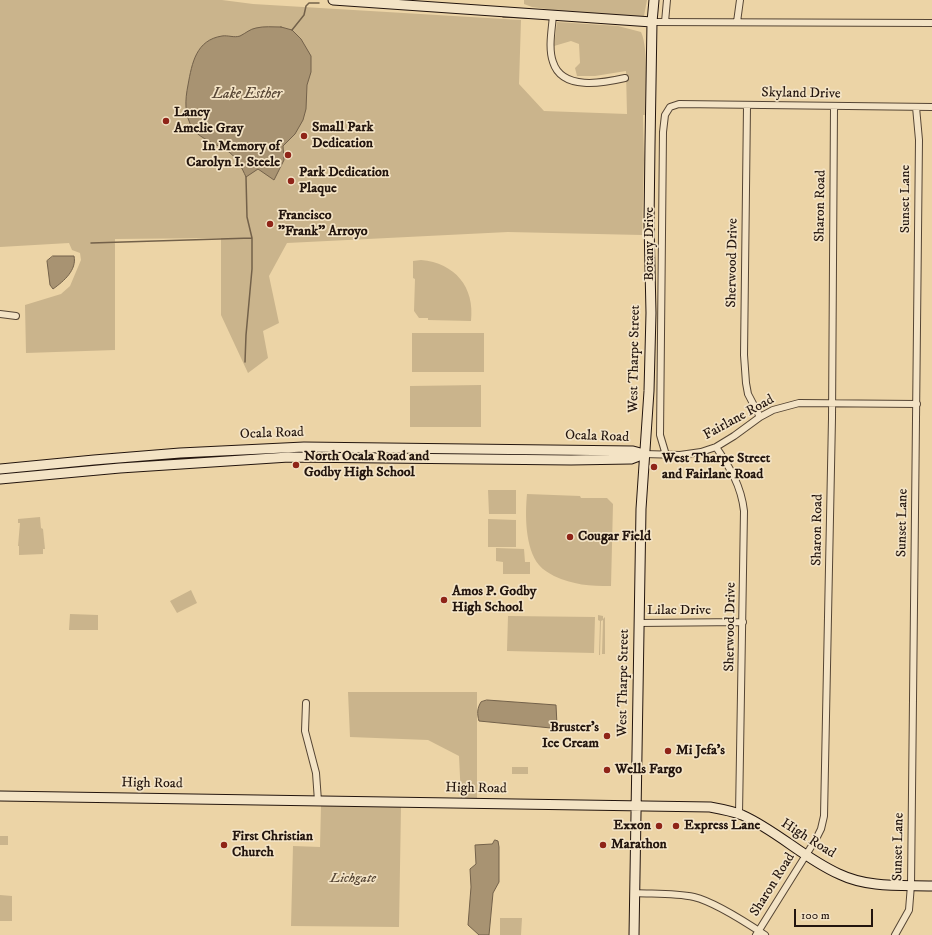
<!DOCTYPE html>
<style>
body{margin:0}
#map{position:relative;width:932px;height:935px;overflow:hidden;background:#ecd4a6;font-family:"IM FELL DW Pica",serif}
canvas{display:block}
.scale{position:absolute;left:794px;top:909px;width:79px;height:18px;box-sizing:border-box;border:2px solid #23150e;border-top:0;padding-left:5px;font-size:12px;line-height:14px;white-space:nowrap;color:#23150e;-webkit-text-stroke:3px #f3e3c5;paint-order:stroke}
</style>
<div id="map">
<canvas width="932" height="935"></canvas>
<div class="scale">100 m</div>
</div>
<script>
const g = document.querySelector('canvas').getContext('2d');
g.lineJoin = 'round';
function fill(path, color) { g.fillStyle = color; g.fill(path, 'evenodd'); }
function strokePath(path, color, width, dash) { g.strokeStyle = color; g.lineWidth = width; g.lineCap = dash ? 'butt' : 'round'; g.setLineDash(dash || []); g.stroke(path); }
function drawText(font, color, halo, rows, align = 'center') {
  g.font = font + ' "IM FELL DW Pica",serif'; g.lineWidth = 3.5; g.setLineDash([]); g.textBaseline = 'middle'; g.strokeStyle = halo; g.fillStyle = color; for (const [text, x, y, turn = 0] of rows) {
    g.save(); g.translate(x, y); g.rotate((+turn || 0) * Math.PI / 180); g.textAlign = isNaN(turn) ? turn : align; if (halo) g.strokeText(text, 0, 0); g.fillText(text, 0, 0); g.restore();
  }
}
fill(new Path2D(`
 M0,0h222l31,4 268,16 -2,64 25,27 83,3 -1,-43 -31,5h-18l-2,-8 5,-5 -1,-19 -8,-3 -17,5 3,-24 61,4 23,6c8,17 4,62 4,83h-2l1,45 -2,75 -134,-3 -221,11 -18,33 10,47 -16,8 5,27 -20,15 -27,-58v-77l-106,1v111l-89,3 -1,-48 36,-11 9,-8 11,-26 -1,-7 -8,-3 -3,-7 -69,4z
 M524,0h123l-3,16h-6l-49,-1 -57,-8 -8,-3z
 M421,260c34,3 54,27 50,61l-43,-1v-2h-9l-5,-7 1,-32 -2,-1v-17z
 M412,333h72v39h-72z
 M481,385v42h-71v-41z
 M488,490h28v24h-27z
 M527,494l53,2 1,2h26l6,6 -2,82c-21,0 -38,-1 -57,-10 -5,-3 -11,-6 -15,-11 -14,-17 -14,-50 -12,-71z
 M40,517l1,11 2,1 2,20h-2v5l-24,1v-9h-1l2,-23h-2v-4z
 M488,519l28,1v27h-28z
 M496,548l28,1 1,13h5v12h-27v-12l-7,-1z
 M191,590l6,13 -20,10 -7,-12z
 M70,614l28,1v15h-29z
 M598,615l5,1v3l2,-2v37h-3l1,-34 -2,1 -1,34h-1l1,-34 -2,-1z
 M508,616l87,1 -1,36 -87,-2z
 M348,692h129v106h-16l-2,-42 -31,-16 -78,-3z
 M512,767h16v7h-16z
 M321,806l80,1 -2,120 -108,-1 2,-80 27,1z
 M0,836h8v9h-8z
 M0,895l12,1v25h-12z
 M500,918h22l-1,17h-21z`), '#cab48c');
const water = new Path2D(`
 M281,27l11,3 9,9 10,17v16l-4,13 -1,24 -3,11 -8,14 -12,12 1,14 -10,20 -16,-11 -12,8c-4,-9 -9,-19 -17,-25 -10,-7 -29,-13 -36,-23 -9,-14 -8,-29 -5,-44 4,-22 8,-45 34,-49 6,-1 12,2 18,0 6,-3 10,-7 16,-8 8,-2 17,-1 25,-1z
 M53,256h21c3,14 -10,25 -21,33l-3,-4 -3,-24z
 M487,700l69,5 1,20 -2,2 -4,1 -72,-7c-2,-7 -2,-13 2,-19z
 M495,840l3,1 1,6v35l-6,11 -4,42h-10l-11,-10 3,-38 -1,-18 6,-5 -1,-19 17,-1z`);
fill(water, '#a89372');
strokePath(water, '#73614a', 1);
strokePath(new Path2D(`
 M503,17l29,1
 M292,30l12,-15 2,-9 3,-3h10
 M91,243l161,-5
 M245,362l1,-27 6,-66v-31l-5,-21 -1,-40`), '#73614a', 1.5);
const street = new Path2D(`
 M553,15c-1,14 -5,33 0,47 9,29 50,21 72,16
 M652,22l280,1
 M665,22l2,-22
 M737,22l3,-22
 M747,106l-3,249 2,28 2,11 12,23
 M0,314l16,2
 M716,447c14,21 25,38 28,64l-5,303
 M644,454l36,1 21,-3 15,-5 18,-11 26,-19 13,-7 26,-7 118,1
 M666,455l-6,-20 3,-303 2,-17 5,-8 9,-3 253,3
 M638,623l105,-1
 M306,703l-1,28 11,42 2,28
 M635,893c19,1 40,0 59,4 21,5 53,26 71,38
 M756,935l60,-96 5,-10 3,-13 8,-398 2,-311
 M895,935l14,-25 2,-25 8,-745 -3,-33`);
const secondary = new Path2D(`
 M333,0l319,22
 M0,469l94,-9 86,-7 124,-6 329,4 11,3
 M0,479l120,-11 169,-11 282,3 60,-1 13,-5
 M0,796l710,11c11,2 22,4 32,8 34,15 63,44 97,59 29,14 62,11 93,12
 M634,935l7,-426 8,-118 2,-78 -2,-90 1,-78 2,-123 2,-22`);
strokePath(street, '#554534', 8);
strokePath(secondary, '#23150e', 11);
strokePath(street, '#f3e3c5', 6);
strokePath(secondary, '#f3e3c5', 9);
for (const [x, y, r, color] of [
 [166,121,4,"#8f2418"],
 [304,136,4,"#8f2418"],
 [288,155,4,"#8f2418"],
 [291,181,4,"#8f2418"],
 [270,224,4,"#8f2418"],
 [296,465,4,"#8f2418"],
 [654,467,4,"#8f2418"],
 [570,537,4,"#8f2418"],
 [444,600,4,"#8f2418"],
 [607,736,4,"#8f2418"],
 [668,751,4,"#8f2418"],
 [607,770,4,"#8f2418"],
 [659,826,4,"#8f2418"],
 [676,826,4,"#8f2418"],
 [224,845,4,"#8f2418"],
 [603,845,4,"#8f2418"]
]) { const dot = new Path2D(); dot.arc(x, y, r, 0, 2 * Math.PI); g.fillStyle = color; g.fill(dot); strokePath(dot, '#f3e3c5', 1.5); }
drawText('14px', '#23150e', '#f3e3c5', [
 ["Skyland Drive",801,94,1],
 ["Sunset Lane",906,199,-90],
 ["Sharon Road",821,206,-89],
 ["Botany Drive",650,244,-90],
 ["Sherwood Drive",733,263,-89],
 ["West Tharpe Street",635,359,-89],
 ["Fairlane Road",739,418,-29],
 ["Ocala Road",272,434,-2],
 ["Ocala Road",597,437,2],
 ["Sunset Lane",903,523,-89],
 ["Sharon Road",818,530,-89],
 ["Lilac Drive",679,611],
 ["Sherwood Drive",731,627,-89],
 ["West Tharpe Street",624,683,-89],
 ["High Road",152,784,1],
 ["High Road",476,789,1],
 ["High Road",808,839,32],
 ["Sunset Lane",899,847,-89],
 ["Sharon Road",773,885,-58]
]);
drawText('bold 14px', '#23150e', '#f3e3c5', [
 ["Lancy",174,113],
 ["Amelie Gray",174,129],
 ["Small Park",312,128],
 ["Dedication",312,144],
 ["In Memory of",280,147,"right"],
 ["Carolyn I. Steele",280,163,"right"],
 ["Park Dedication",299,173],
 ["Plaque",299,189],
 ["Francisco",278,216],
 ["\"Frank\" Arroyo",278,232],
 ["North Ocala Road and",304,457],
 ["Godby High School",304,473],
 ["West Tharpe Street",662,459],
 ["and Fairlane Road",662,475],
 ["Cougar Field",578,537],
 ["Amos P. Godby",452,592],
 ["High School",452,608],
 ["Bruster's",599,728,"right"],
 ["Ice Cream",599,744,"right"],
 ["Mi Jefa's",676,751],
 ["Wells Fargo",615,770],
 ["Exxon",651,826,"right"],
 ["Express Lane",684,826],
 ["First Christian",232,837],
 ["Church",232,853],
 ["Marathon",611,845]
], 'left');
drawText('italic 14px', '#554534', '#f3e3c5', [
 ["Lichgate",353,879]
]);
drawText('italic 15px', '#584736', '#f3e3c5', [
 ["Lake Esther",247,95]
]);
</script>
